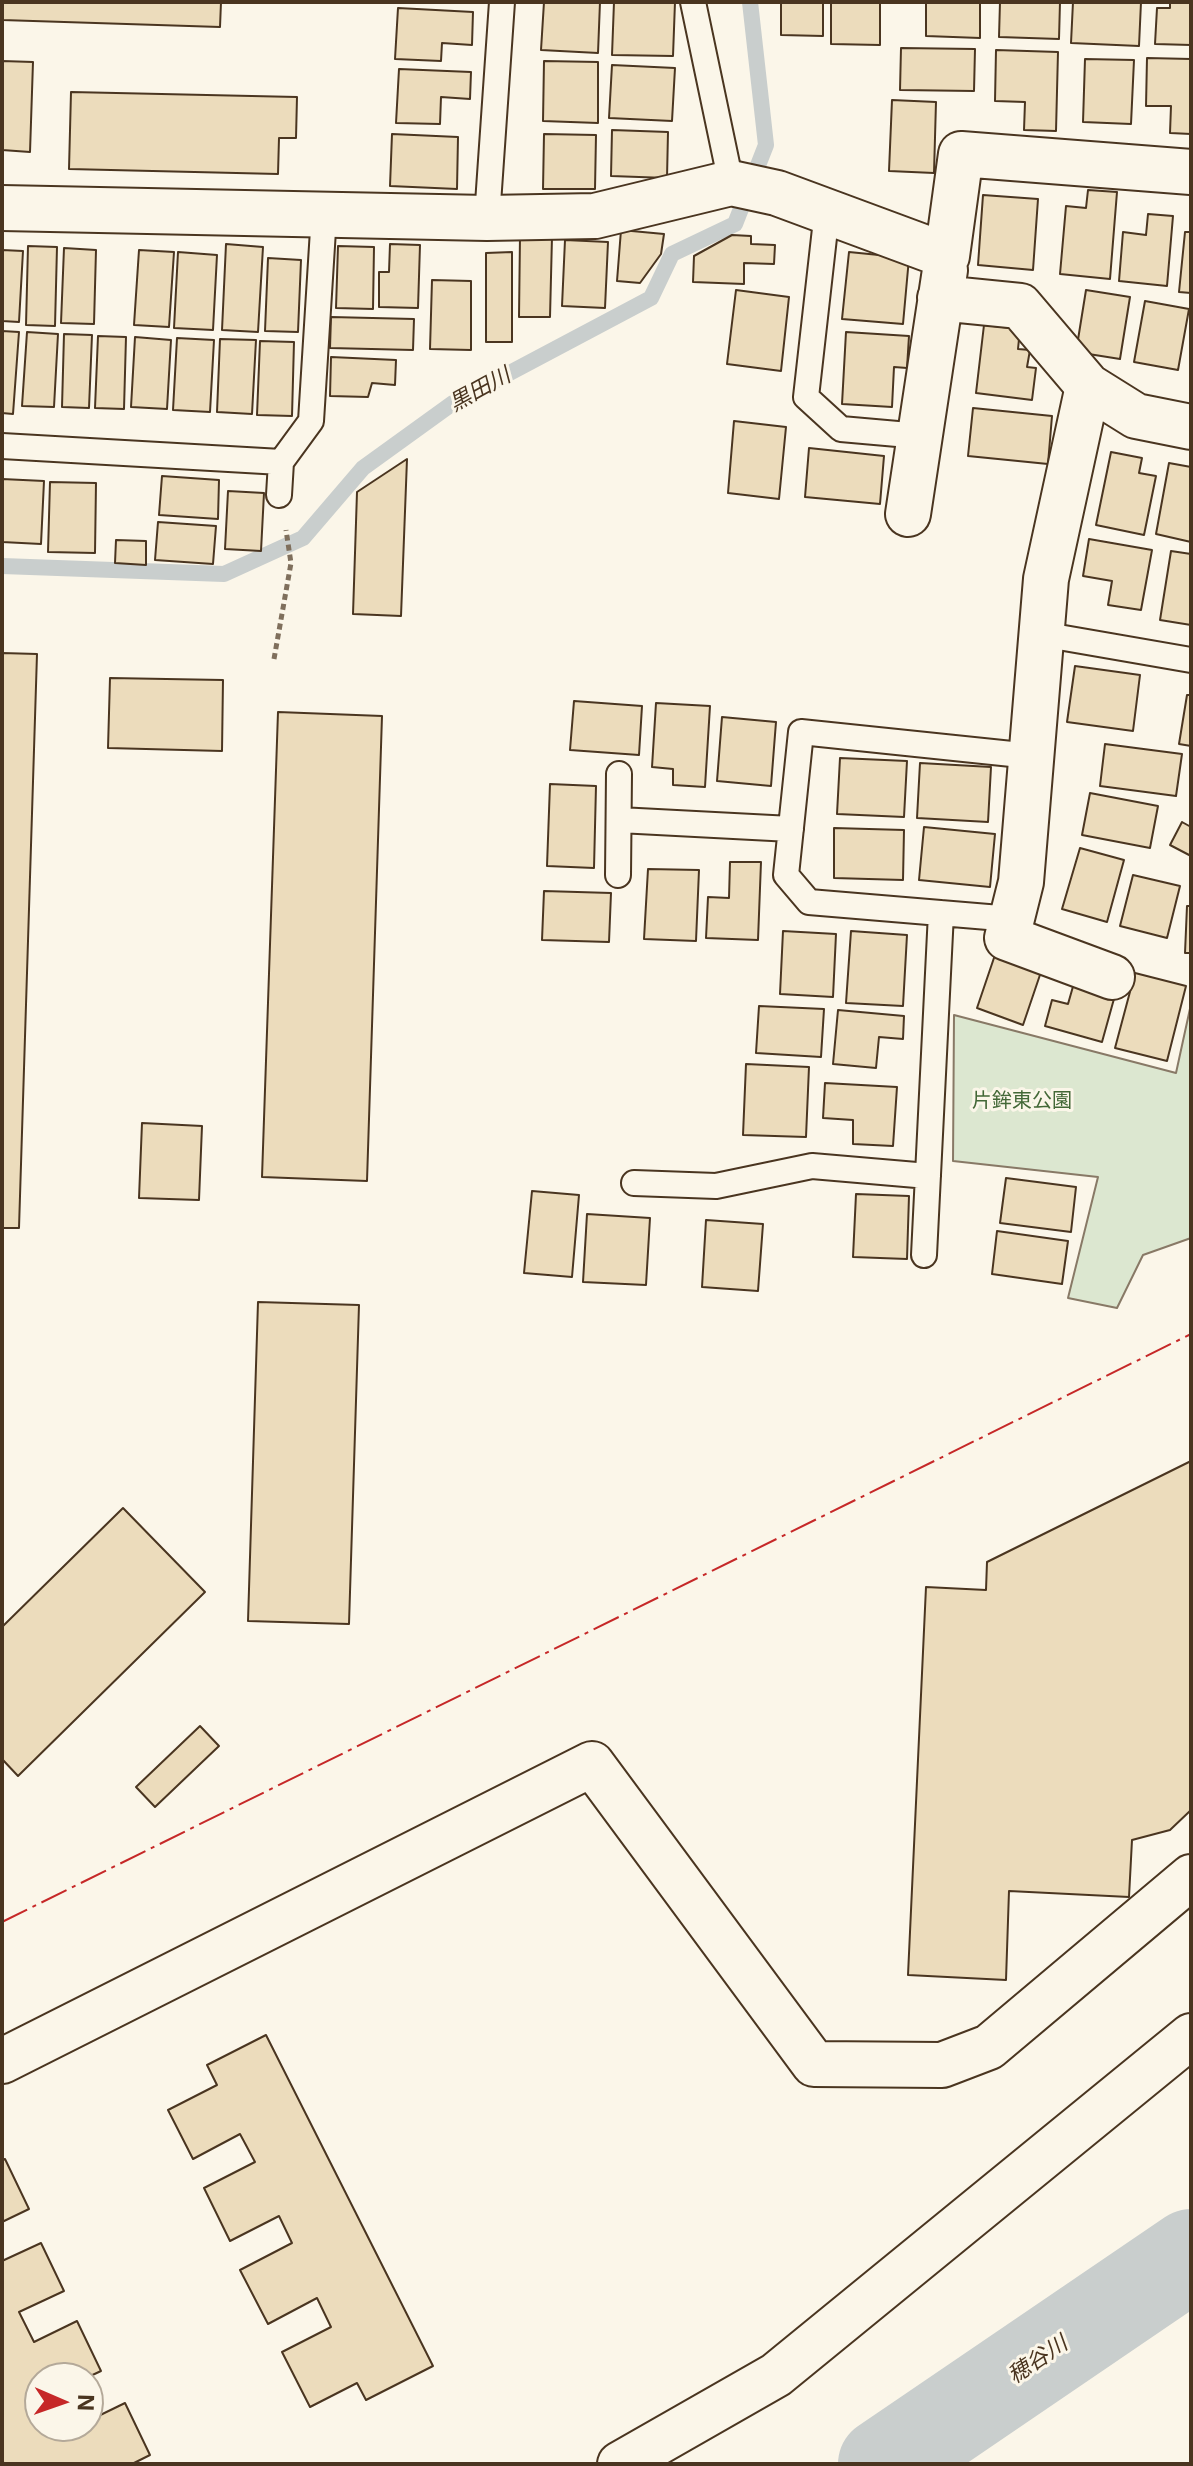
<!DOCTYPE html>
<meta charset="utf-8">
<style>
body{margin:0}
#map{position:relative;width:1193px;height:2466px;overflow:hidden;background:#fbf6e9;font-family:Inter,sans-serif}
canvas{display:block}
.frame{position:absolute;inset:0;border:4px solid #4a3520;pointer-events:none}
.north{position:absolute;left:24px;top:2362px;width:80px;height:80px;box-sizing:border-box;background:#fbf6e9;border:2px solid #b4a999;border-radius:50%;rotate:92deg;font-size:22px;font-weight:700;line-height:32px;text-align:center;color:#4a3520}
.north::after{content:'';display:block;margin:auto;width:28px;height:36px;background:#c62828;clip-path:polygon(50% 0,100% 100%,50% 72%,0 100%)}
</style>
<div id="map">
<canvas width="1193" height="2466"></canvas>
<div class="frame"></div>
<div class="north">N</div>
</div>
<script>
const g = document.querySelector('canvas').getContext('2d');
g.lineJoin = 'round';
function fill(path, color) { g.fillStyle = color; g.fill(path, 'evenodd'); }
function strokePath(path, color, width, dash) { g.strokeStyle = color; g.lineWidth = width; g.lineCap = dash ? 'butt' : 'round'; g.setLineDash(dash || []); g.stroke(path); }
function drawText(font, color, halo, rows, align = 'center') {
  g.font = font + ' Inter,"Noto Sans JP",sans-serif'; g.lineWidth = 6; g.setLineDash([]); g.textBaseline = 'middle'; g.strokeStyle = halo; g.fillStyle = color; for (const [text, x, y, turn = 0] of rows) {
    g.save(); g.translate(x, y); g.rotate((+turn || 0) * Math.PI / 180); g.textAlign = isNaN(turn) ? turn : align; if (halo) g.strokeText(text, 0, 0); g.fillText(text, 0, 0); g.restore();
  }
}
const green = new Path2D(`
 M1191,1004v234l-48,17 -26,53 -49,-10 30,-121 -145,-16 1,-146 222,58z`);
fill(green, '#dce7d0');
strokePath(green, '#887966', 2);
strokePath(new Path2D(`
 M2,566l222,8 79,-36 60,-70 90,-65 198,-105 21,-44 63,-30 31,-79 -16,-143`), '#c9cecd', 16);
strokePath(new Path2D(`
 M884,2464l307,-209`), '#c9cecd', 92);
const building = new Path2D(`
 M2,2h219l-1,25 -218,-7z
 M544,2h56l-2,51 -57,-3z
 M614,2h61l-2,54 -61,-1z
 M781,2h42v34l-42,-1z
 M831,2h49v43l-49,-1z
 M926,2h54v36l-54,-2z
 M1000,2h60l-1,37 -60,-2z
 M1073,2h68l-2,44 -68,-3z
 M1170,2h21v43l-36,-1 2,-36h13z
 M398,8l75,4 -1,33 -30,-2 -1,18 -46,-2z
 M901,48l74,1 -1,42 -74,-1z
 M996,50l62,2 -2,79 -32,-1 1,-28 -30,-1z
 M1147,58l44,1v75l-21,-1 1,-27h-25z
 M1085,59l49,1 -3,64 -48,-2z
 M2,61l31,1 -3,90 -28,-2z
 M544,61l54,1v61l-55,-2z
 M612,65l63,3 -3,53 -63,-3z
 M399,69l72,3 -1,27 -29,-2 -1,27 -44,-1z
 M71,92l226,5 -1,41h-17l-1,36 -209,-5z
 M892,100l44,2 -2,71 -45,-2z
 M612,130l56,2 -1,46 -56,-2z
 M392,134l66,3 -1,52 -67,-3z
 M544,134l52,1 -1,54h-52z
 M1088,190l29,2 -7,87 -50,-5 6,-68 20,2z
 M983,195l55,4 -5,71 -55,-5z
 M1148,214l25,2 -6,70 -48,-5 4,-49 23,3z
 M621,230l43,4 -3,20 -21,29 -23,-2z
 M1185,232h6v61l-12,-1z
 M732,235l19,1v8l24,1 -1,19 -30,-1v21l-51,-2 1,-26z
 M520,236l32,1 -2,80h-31z
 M565,240l43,2 -3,66 -43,-2z
 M226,244l37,3 -5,85 -36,-2z
 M390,244l30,1 -2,63 -39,-1v-35h10z
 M28,246l29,1 -2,79 -29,-1z
 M338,246l36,1 -1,62 -37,-1z
 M64,248l32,2 -2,74 -33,-1z
 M2,250l21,1 -4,71 -17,-1z
 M139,250l35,2 -5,75 -35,-2z
 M178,252l39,3 -4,75 -39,-2z
 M512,252v90h-26v-89z
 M849,252l60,6 -6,66 -61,-5z
 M268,258l33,2 -3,72 -33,-1z
 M432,280l39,1v69l-41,-1z
 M736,290l53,7 -8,74 -54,-7z
 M1086,290l44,7 -10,62 -44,-7z
 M1145,301l44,8 -11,61 -44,-8z
 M331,317l83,2 -1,31 -83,-2z
 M984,325l36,4 -2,20 12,1 -3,17 9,1 -4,32 -56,-7z
 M2,331l17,1 -6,82 -11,-1z
 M27,332l31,2 -4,73 -32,-1z
 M846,332l63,4 -2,32 -13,-1 -2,40 -50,-3z
 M64,334l28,1 -3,73 -27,-1z
 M98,336l28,1 -2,72 -29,-1z
 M135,337l36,3 -4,69 -36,-2z
 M177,338l37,2 -4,72 -37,-2z
 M220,339l36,1 -4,74 -35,-2z
 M260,341l34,1 -2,74 -35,-1z
 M331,357l65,3 -1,25 -23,-2 -4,14 -38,-1z
 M973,408l79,8 -4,48 -80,-8z
 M734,421l52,6 -7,72 -51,-6z
 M809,448l75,8 -4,48 -75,-7z
 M1111,452l31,6 -3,15 17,3 -12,59 -48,-10z
 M407,459l-6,157 -48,-2 4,-122z
 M1169,463l22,4v75l-35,-8z
 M162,476l57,4 -1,39 -59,-4z
 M2,479l42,2 -3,63 -39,-2z
 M50,482l46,1 -1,70 -47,-1z
 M228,491l36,2 -3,58 -36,-2z
 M158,522l58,4 -3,38 -58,-4z
 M1089,539l63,11 -11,60 -33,-5 4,-24 -29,-5z
 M116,540l30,1v24l-31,-2z
 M1171,551l20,3v71l-31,-5z
 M2,653l35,1 -18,574h-17z
 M1075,666l65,9 -7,56 -66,-9z
 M110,678l113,2 -1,71 -114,-3z
 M1187,695h4v51l-12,-2z
 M574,701l68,5 -3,49 -69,-5z
 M656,703l54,3 -5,81 -32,-2v-16l-21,-2z
 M278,712l104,4 -15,465 -105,-4z
 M722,717l54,5 -5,64 -54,-5z
 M1105,744l77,10 -6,42 -76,-10z
 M840,758l67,3 -3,56 -67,-3z
 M920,763l71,4 -3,55 -71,-4z
 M550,784l46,2 -2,82 -47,-2z
 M1090,793l68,13 -8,42 -68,-13z
 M1182,822l9,5v29l-21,-11z
 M924,827l71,7 -5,53 -71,-7z
 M834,828l70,2 -1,50 -69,-2z
 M1080,848l44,12 -17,62 -45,-13z
 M730,862h31l-3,78 -52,-2 2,-41 21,1z
 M648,869l51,1 -3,71 -52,-2z
 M1133,875l47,11 -13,52 -47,-12z
 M544,891l67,2 -2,49 -67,-2z
 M1187,906h4v47h-6z
 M783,931l53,3 -3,63 -53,-3z
 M851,931l56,4 -4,71 -57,-3z
 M997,949l46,17 -20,59 -46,-17z
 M1135,973l51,13 -19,75 -52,-13z
 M1076,976l41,12 -15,54 -57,-16 7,-26 16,4z
 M759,1006l65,3 -3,48 -65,-4z
 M838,1010l66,6 -1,23 -24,-2 -3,31 -43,-4z
 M746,1064l63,3 -3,70 -63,-2z
 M825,1083l72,4 -4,59 -40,-2v-24l-30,-2z
 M142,1123l60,3 -3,74 -60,-2z
 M1006,1178l70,9 -5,45 -71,-9z
 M532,1191l47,4 -7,82 -48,-4z
 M856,1194l53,2 -2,63 -54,-2z
 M587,1214l63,4 -4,67 -63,-3z
 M706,1220l57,4 -5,67 -56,-4z
 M997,1231l71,10 -6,43 -70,-10z
 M258,1302l101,3 -10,319 -101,-3z
 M1191,1461v349l-21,20 -38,10 -3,57 -120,-6 -3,89 -98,-5 18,-388 60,3 1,-28z
 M123,1508l82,84 -187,184 -16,-17v-132z
 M200,1726l19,20 -64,61 -19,-20z
 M266,2035l167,331 -67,34 -9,-17 -47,24 -28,-55 49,-25 -14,-29 -49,26 -28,-54 52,-27 -13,-27 -49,25 -26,-53 51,-26 -15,-28 -47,25 -25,-49 49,-25 -10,-20z
 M5,2159l24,50 -27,13v-62z
 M41,2243l23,48 -45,21 15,30 43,-21 24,50 -15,7h-46v48h48v-5l37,-18 25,52 -18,9h-128l-2,-5v-198z`);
fill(building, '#ecdcbc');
strokePath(building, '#4a3520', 2);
const service = new Path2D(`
 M693,2l38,181
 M827,211l-21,186 35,32 79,7
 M487,218l15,-216
 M2,446l279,16
 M279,495l2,-33 30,-41 13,-207
 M1041,634l150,26
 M619,820l172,9
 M618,875l1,-101
 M1012,919l-203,-17 -23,-27 15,-143 230,24
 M634,1183l82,3 96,-20 116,10
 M924,1255l17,-342`);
const minor = new Path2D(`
 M2,208l485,10 108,-2 136,-33 46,10 170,63 14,-102 230,18
 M940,298l80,8 68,80 48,30 55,11
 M1088,386l-42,193 -25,303 -14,56 105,39
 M908,514l37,-244
 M2,2061l590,-297 222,300 128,1 47,-18 202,-170`);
const tertiary = new Path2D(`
 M620,2464l156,-89 415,-339`);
strokePath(service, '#4a3520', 28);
strokePath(minor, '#4a3520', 48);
strokePath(tertiary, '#4a3520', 48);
strokePath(new Path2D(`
 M274,659l17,-96 -5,-33`), '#7f6f5c', 5, [6, 4]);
strokePath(service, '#fbf6e9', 24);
strokePath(minor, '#fbf6e9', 44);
strokePath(tertiary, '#fbf6e9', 44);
strokePath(new Path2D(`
 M2,1922l1189,-588`), '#c62828', 2, [28, 6, 4, 6]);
drawText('20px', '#436837', '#fbf6e9', [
 ["片鉾東公園",1022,1101]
]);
drawText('italic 22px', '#4a3520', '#fbf6e9', [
 ["黒田川",480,390,-29],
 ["穂谷川",1038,2360,-34]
]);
</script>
